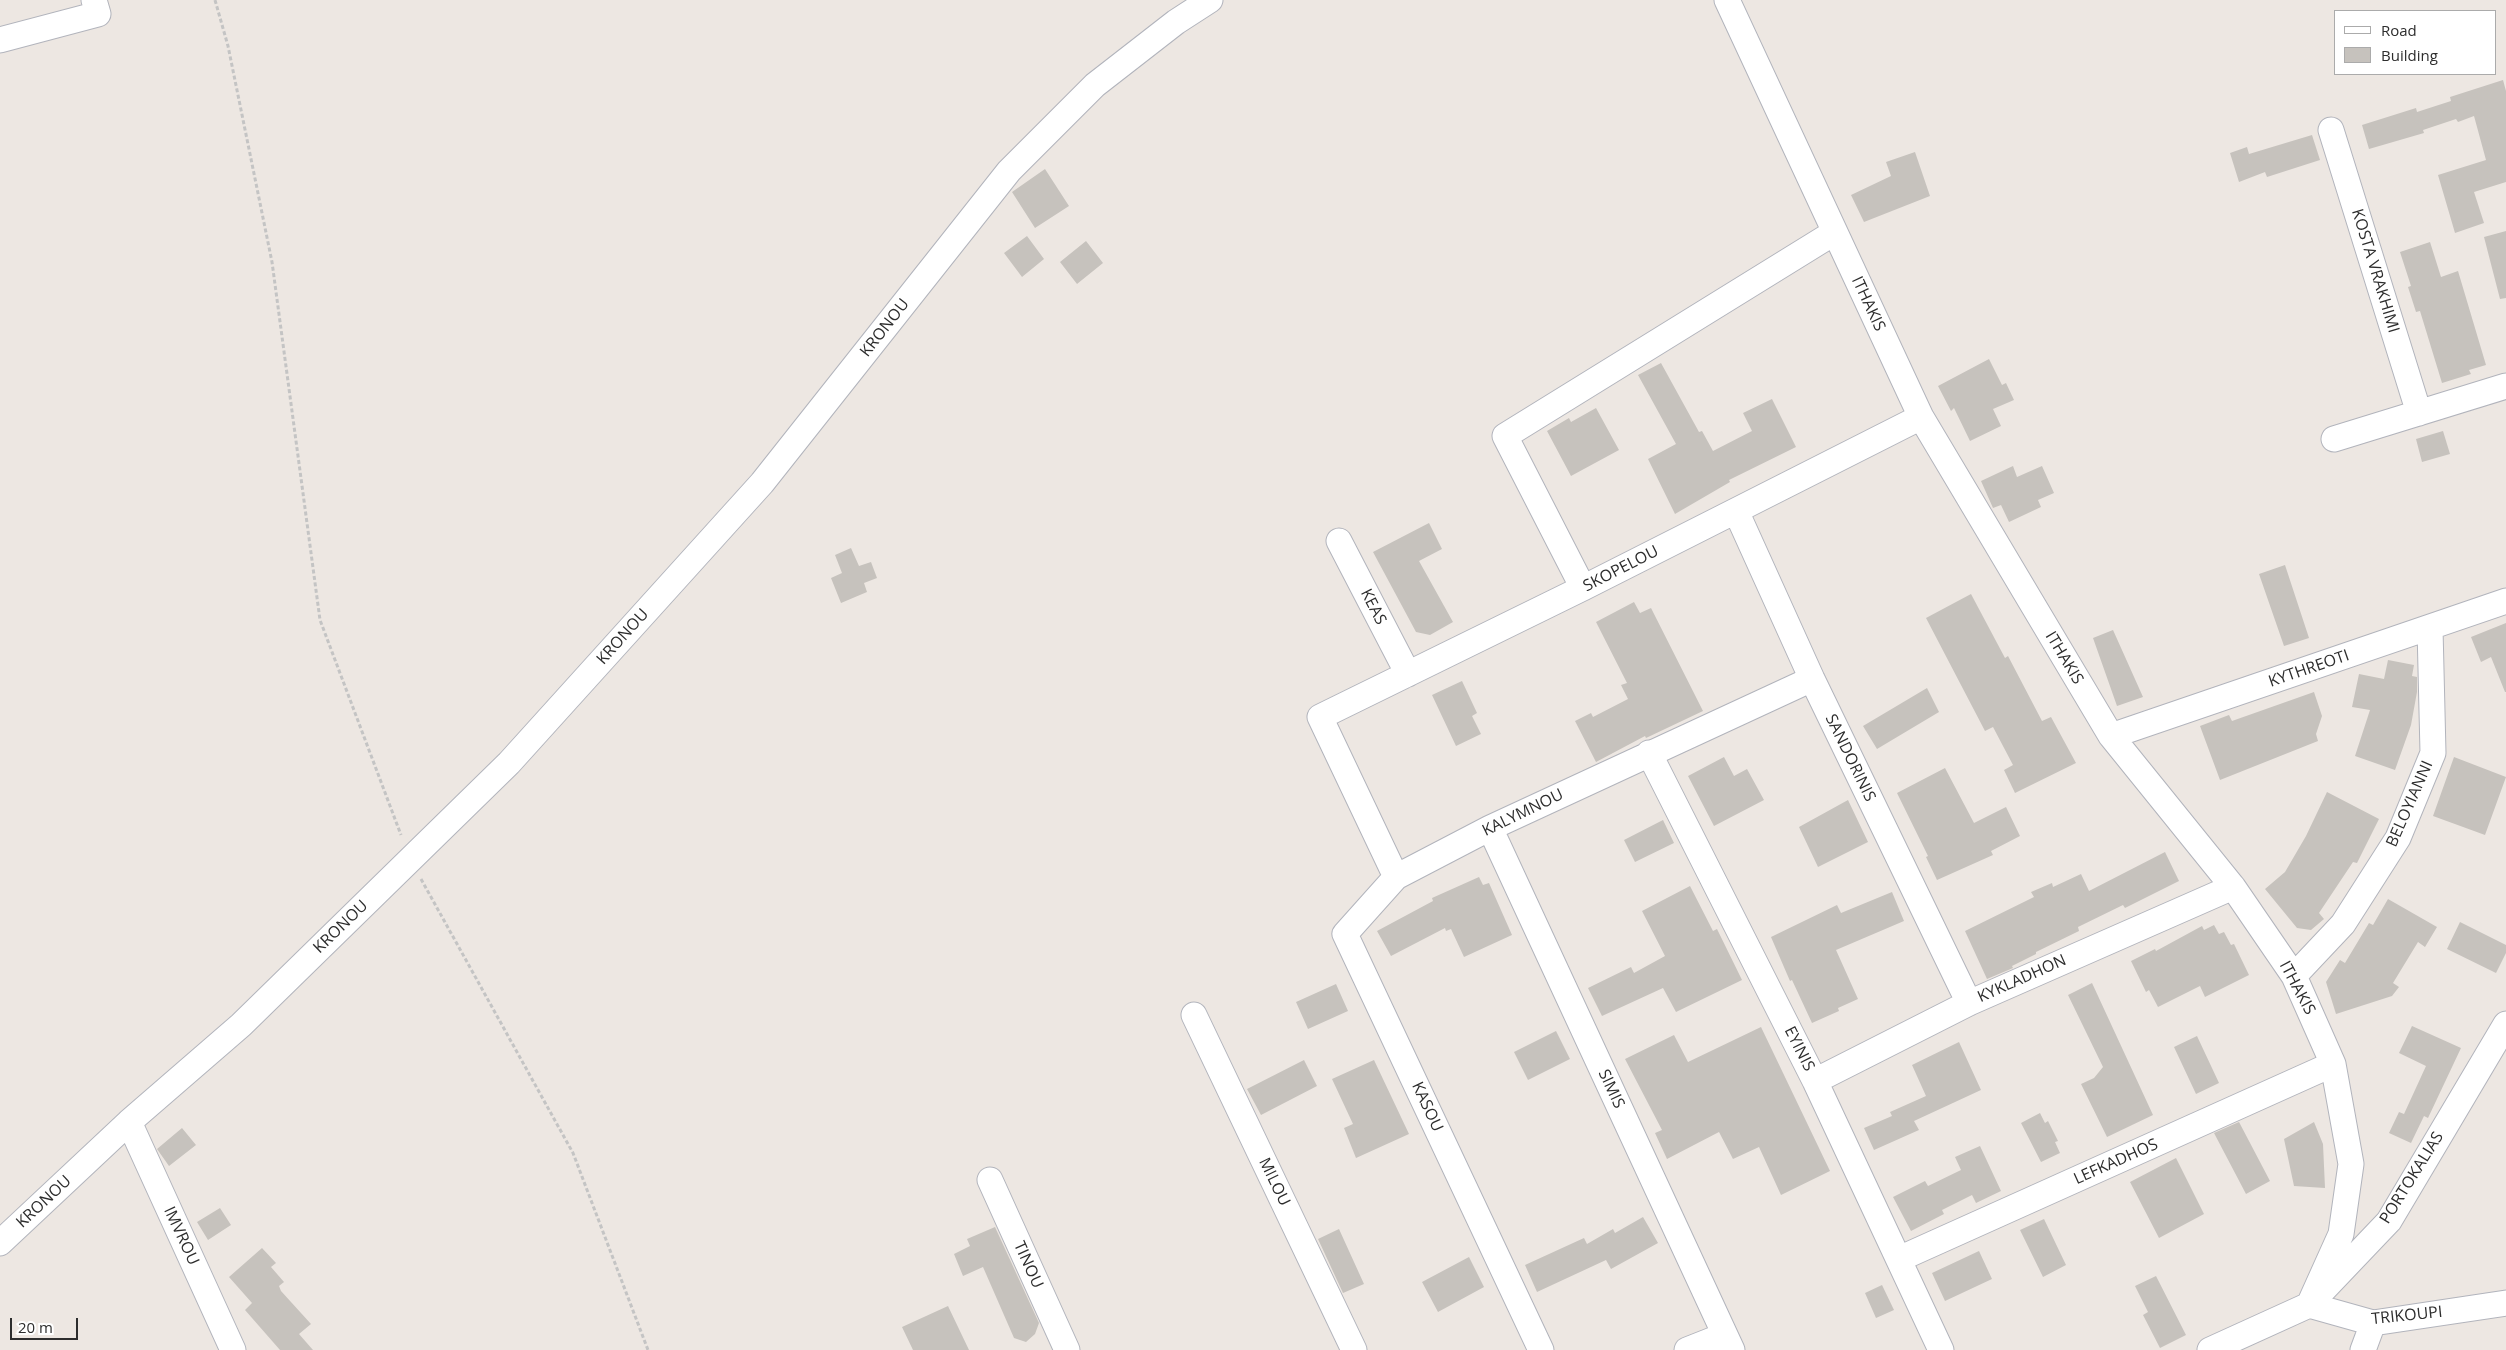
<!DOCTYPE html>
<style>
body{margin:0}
#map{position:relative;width:2506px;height:1350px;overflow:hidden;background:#ede7e2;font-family:"Open Sans",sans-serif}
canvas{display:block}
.legend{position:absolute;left:2334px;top:10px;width:162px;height:65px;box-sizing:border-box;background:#fff;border:1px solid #ababab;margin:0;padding:6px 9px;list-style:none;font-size:15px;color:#2d2d2d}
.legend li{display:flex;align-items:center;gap:10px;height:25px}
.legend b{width:25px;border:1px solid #ababab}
.scale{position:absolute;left:10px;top:1318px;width:68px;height:22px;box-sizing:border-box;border:2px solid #2d2d2d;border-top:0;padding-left:6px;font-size:15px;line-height:18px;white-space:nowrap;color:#2d2d2d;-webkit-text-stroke:4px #fff;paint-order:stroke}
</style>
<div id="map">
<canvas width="2506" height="1350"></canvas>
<ul class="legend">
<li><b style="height:6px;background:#fff"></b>Road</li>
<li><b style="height:14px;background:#c6c2bd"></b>Building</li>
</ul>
<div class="scale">20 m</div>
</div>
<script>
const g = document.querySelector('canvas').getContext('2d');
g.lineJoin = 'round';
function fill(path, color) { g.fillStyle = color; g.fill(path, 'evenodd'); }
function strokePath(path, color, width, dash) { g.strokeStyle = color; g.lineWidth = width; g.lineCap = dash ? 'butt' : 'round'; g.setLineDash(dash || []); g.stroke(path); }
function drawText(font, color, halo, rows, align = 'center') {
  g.font = font + ' "Open Sans",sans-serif'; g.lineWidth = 4; g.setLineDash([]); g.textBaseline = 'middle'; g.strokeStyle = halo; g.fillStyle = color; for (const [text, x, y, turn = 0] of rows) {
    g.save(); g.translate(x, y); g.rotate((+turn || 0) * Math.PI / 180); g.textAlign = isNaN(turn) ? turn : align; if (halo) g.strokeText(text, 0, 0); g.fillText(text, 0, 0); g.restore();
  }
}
fill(new Path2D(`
 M2503,80l3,11v91l-32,10 10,31 -29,10 -17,-58 48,-15 -12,-44 -16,6 -2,-3 -33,11 1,3 -55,16 -7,-24 54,-17 1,4 34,-11 -1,-4z
 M2312,135l8,25 -53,17 -2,-5 -26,10 -9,-29 17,-6 2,7z
 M1915,152l15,44 -66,26 -13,-27 40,-19 -5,-14z
 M1045,169l24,37 -34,22 -23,-36z
 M2506,231v67l-6,1 -16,-62z
 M1027,236l17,23 -22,18 -18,-24z
 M1086,241l17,22 -26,21 -17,-22z
 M2430,242l11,35 17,-6 28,94 -17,5 2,4 -29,9 -22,-72 -4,1 -8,-25 3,-1 -11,-34z
 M1989,359l13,26 4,-2 8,17 -21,9 8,17 -31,15 -16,-33 -3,3 -13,-25z
 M1661,363l38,69 3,-1 11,20 39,-20 -9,-18 29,-14 24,48 -67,33 1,2 -55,32 -27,-55 28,-15 -38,-69z
 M1596,408l23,42 -48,26 -24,-45 22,-13 2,4z
 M2443,431l7,23 -28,8 -6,-23z
 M2013,466l4,11 25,-11 12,27 -16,7 3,7 -32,15 -8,-17 -8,3 -12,-27z
 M1429,523l13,26 -23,12 34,61 -23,13 -14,-3 -43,-80z
 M851,548l8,18 12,-4 6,16 -13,5 3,9 -26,11 -10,-25 11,-5 -7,-18z
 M2285,565l24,73 -25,8 -25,-72z
 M1971,594l34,64 3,-2 34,65 9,-4 25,46 -61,30 -11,-23 9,-5 -20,-38 -8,4 -59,-113z
 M1634,602l6,11 11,-5 52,103 -57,27 -1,-2 -49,26 -21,-41 16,-8 2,4 35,-18 -7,-14 6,-2 -31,-61z
 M2506,623v69h-1l-14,-35 -10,5 -10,-25z
 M2113,630l30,67 -26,9 -24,-68z
 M2388,660l26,5 -2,11 5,1v15l-6,33 -16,45 -40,-14 15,-46 -18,-3 7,-33 25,5z
 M1462,681l15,32 -5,3 9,18 -25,12 -24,-51z
 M1927,688l12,24 -62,37 -14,-23z
 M2314,692l8,24 -6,18 2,7 -98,39 -20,-54 29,-11 3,6z
 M1724,757l10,19 13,-7 17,31 -50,26 -26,-50z
 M2454,757l52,20 -21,58 -52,-19z
 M1945,768l29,55 32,-16 14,29 -29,15 2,4 -56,25 -11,-23 2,-1 -31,-63z
 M2327,792l52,27 -22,44 -4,-1 -34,51 5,6 -13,11 -14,-2 -32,-39 20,-17 21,-36z
 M1848,800l20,42 -50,25 -19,-40z
 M1663,820l11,23 -39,19 -11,-22z
 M2165,852l14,29 -54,27 -2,-3 -45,22 1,4 -43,21v2l-24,12 1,2 -26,11 -22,-48 69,-34 -3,-5 21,-9 1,4 28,-13 8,17z
 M1479,877l4,8 6,-2 23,52 -48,22 -13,-28 -5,2 -1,-3 -54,28 -14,-25 56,-30 -1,-3z
 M1690,886l23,45 4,-2 25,51 -66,32 -13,-24 -61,28 -14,-28 43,-21 3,6 31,-17 -23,-45z
 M1892,892l12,29 -68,29 22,49 -20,9 1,3 -27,12 -20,-43 -2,1 -19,-44 66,-32 4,8z
 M2388,899l49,28 -12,20 -7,-5 -25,41 6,4 -7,9 -56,18 -10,-32 14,-22 5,3 24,-40 4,2z
 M2460,922l46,23v8l-10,20 -49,-24z
 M2214,925l5,9 5,-2 7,13 3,-1 15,31 -44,22 -5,-11 -42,21 -9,-17 -3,2 -15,-31 24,-12 1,2 46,-25 2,4z
 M2092,983l61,132 -46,22 -26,-53 13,-6 9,-11 -35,-72z
 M1336,984l12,27 -40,18 -12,-27z
 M2412,1026l49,22 -33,70 -4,-2 -13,27 -22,-10 10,-21 5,2 22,-48 -27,-13z
 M1761,1027l69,144 -49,24 -22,-48 -26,12 -14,-27 -52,27 -12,-26 7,-3 -37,-71 49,-24 14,27z
 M1556,1031l14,28 -42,21 -14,-28z
 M2197,1036l22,47 -23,11 -22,-47z
 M1959,1042l22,48 -67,31 5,9 -45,20 -10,-22 28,-12 -2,-4 36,-16 -14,-31z
 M1304,1060l13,26 -56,29 -14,-26z
 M1374,1060l35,74 -53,24 -12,-30 9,-4 -21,-45z
 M2040,1113l5,10 3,-2 10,20 -3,1 5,11 -19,9 -20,-39z
 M2239,1122l31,59 -24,13 -32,-61z
 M2314,1122l9,22 2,44 -31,-2 -10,-47z
 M182,1128l14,17 -27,21 -12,-17z
 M1980,1146l21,45 -25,12 -4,-8 -30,15 2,4 -33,17 -18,-34 32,-16 3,5 33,-16 -6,-13z
 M2176,1158l28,56 -45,24 -29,-56z
 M220,1208l11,17 -23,15 -11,-18z
 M1643,1217l15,26 -47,26 -5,-9 -69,32 -12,-27 59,-27 3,6 26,-15 2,4z
 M2044,1219l22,46 -23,12 -23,-47z
 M995,1227l44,96 -4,11 -9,8 -12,-4 -31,-71 -20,9 -9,-22 16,-8 -3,-7z
 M1339,1229l25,55 -21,9 -25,-54z
 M262,1248l14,15 -5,4 13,15 -5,4 2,5 30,33 -12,10 14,16h-33l-35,-40 7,-7 -23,-26z
 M1979,1251l13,28 -47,22 -13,-28z
 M1469,1257l15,30 -46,25 -16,-30z
 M2156,1276l30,59 -26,13 -17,-33 5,-3 -13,-26z
 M1882,1285l12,25 -18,8 -11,-25z
 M948,1306l21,44h-56l-11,-23z`), '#c6c2bd');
const minor = new Path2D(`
 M1727,0l194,417 190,319 122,151 61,89 39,88 18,100 -10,70 -32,71 64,18 133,-20
 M0,40l98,-26 -4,-14
 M2331,130l88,283
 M2334,439l172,-53
 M1736,511l76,168 157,324
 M1339,541l69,133
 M1583,588l-78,-152 330,-204
 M1812,679l-322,149 -94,49 -76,-160 263,-129 338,-171
 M2111,736l395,-135
 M1649,753l166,328 126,269
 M1490,828l242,522
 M1396,877l-51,57 196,416
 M2294,976l49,-52 55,-86 35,-85 -3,-125
 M1194,1015l160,335
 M1815,1081l154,-78 264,-116
 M129,1122l104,228
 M990,1180l77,170
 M0,1243l129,-121 112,-97 268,-262 253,-280 247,-312 86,-86 81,-63 34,-22
 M1899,1259l434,-195
 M1687,1350l38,-15
 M2210,1350l99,-45 80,-84 117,-197
 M2363,1350l10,-27`);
strokePath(minor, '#b2b4bc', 27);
strokePath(new Path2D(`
 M215,0l13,46 44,216 48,358 81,215
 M421,879l152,274 75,197`), '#c4c4c4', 3, [4, 2.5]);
strokePath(minor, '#fff', 25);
drawText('16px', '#2d2d2d', '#fff', [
 ["KOSTA VRAKHIMI",2375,271,73],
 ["ITHAKIS",1868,304,65],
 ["KRONOU",885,328,-52],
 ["SKOPELOU",1621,569,-27],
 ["KEAS",1373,607,63],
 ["KRONOU",623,637,-48],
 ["ITHAKIS",2064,658,59],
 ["KYTHREOTI",2309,669,-19],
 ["SANDORINIS",1850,758,64],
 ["BELOYIANNI",2410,804,-66],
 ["KALYMNOU",1523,813,-26],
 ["KRONOU",341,927,-44],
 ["KYKLADHON",2022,979,-24],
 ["ITHAKIS",2297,988,62],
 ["EYINIS",1799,1049,63],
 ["SIMIS",1611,1089,65],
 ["KASOU",1427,1107,65],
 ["LEFKADHOS",2116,1162,-24],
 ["PORTOKALIAS",2412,1178,-58],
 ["MILOU",1274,1182,64],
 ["KRONOU",44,1202,-43],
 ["IMVROU",181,1236,65],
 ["TINOU",1028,1265,66],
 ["TRIKOUPI",2407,1316,-6]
]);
</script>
